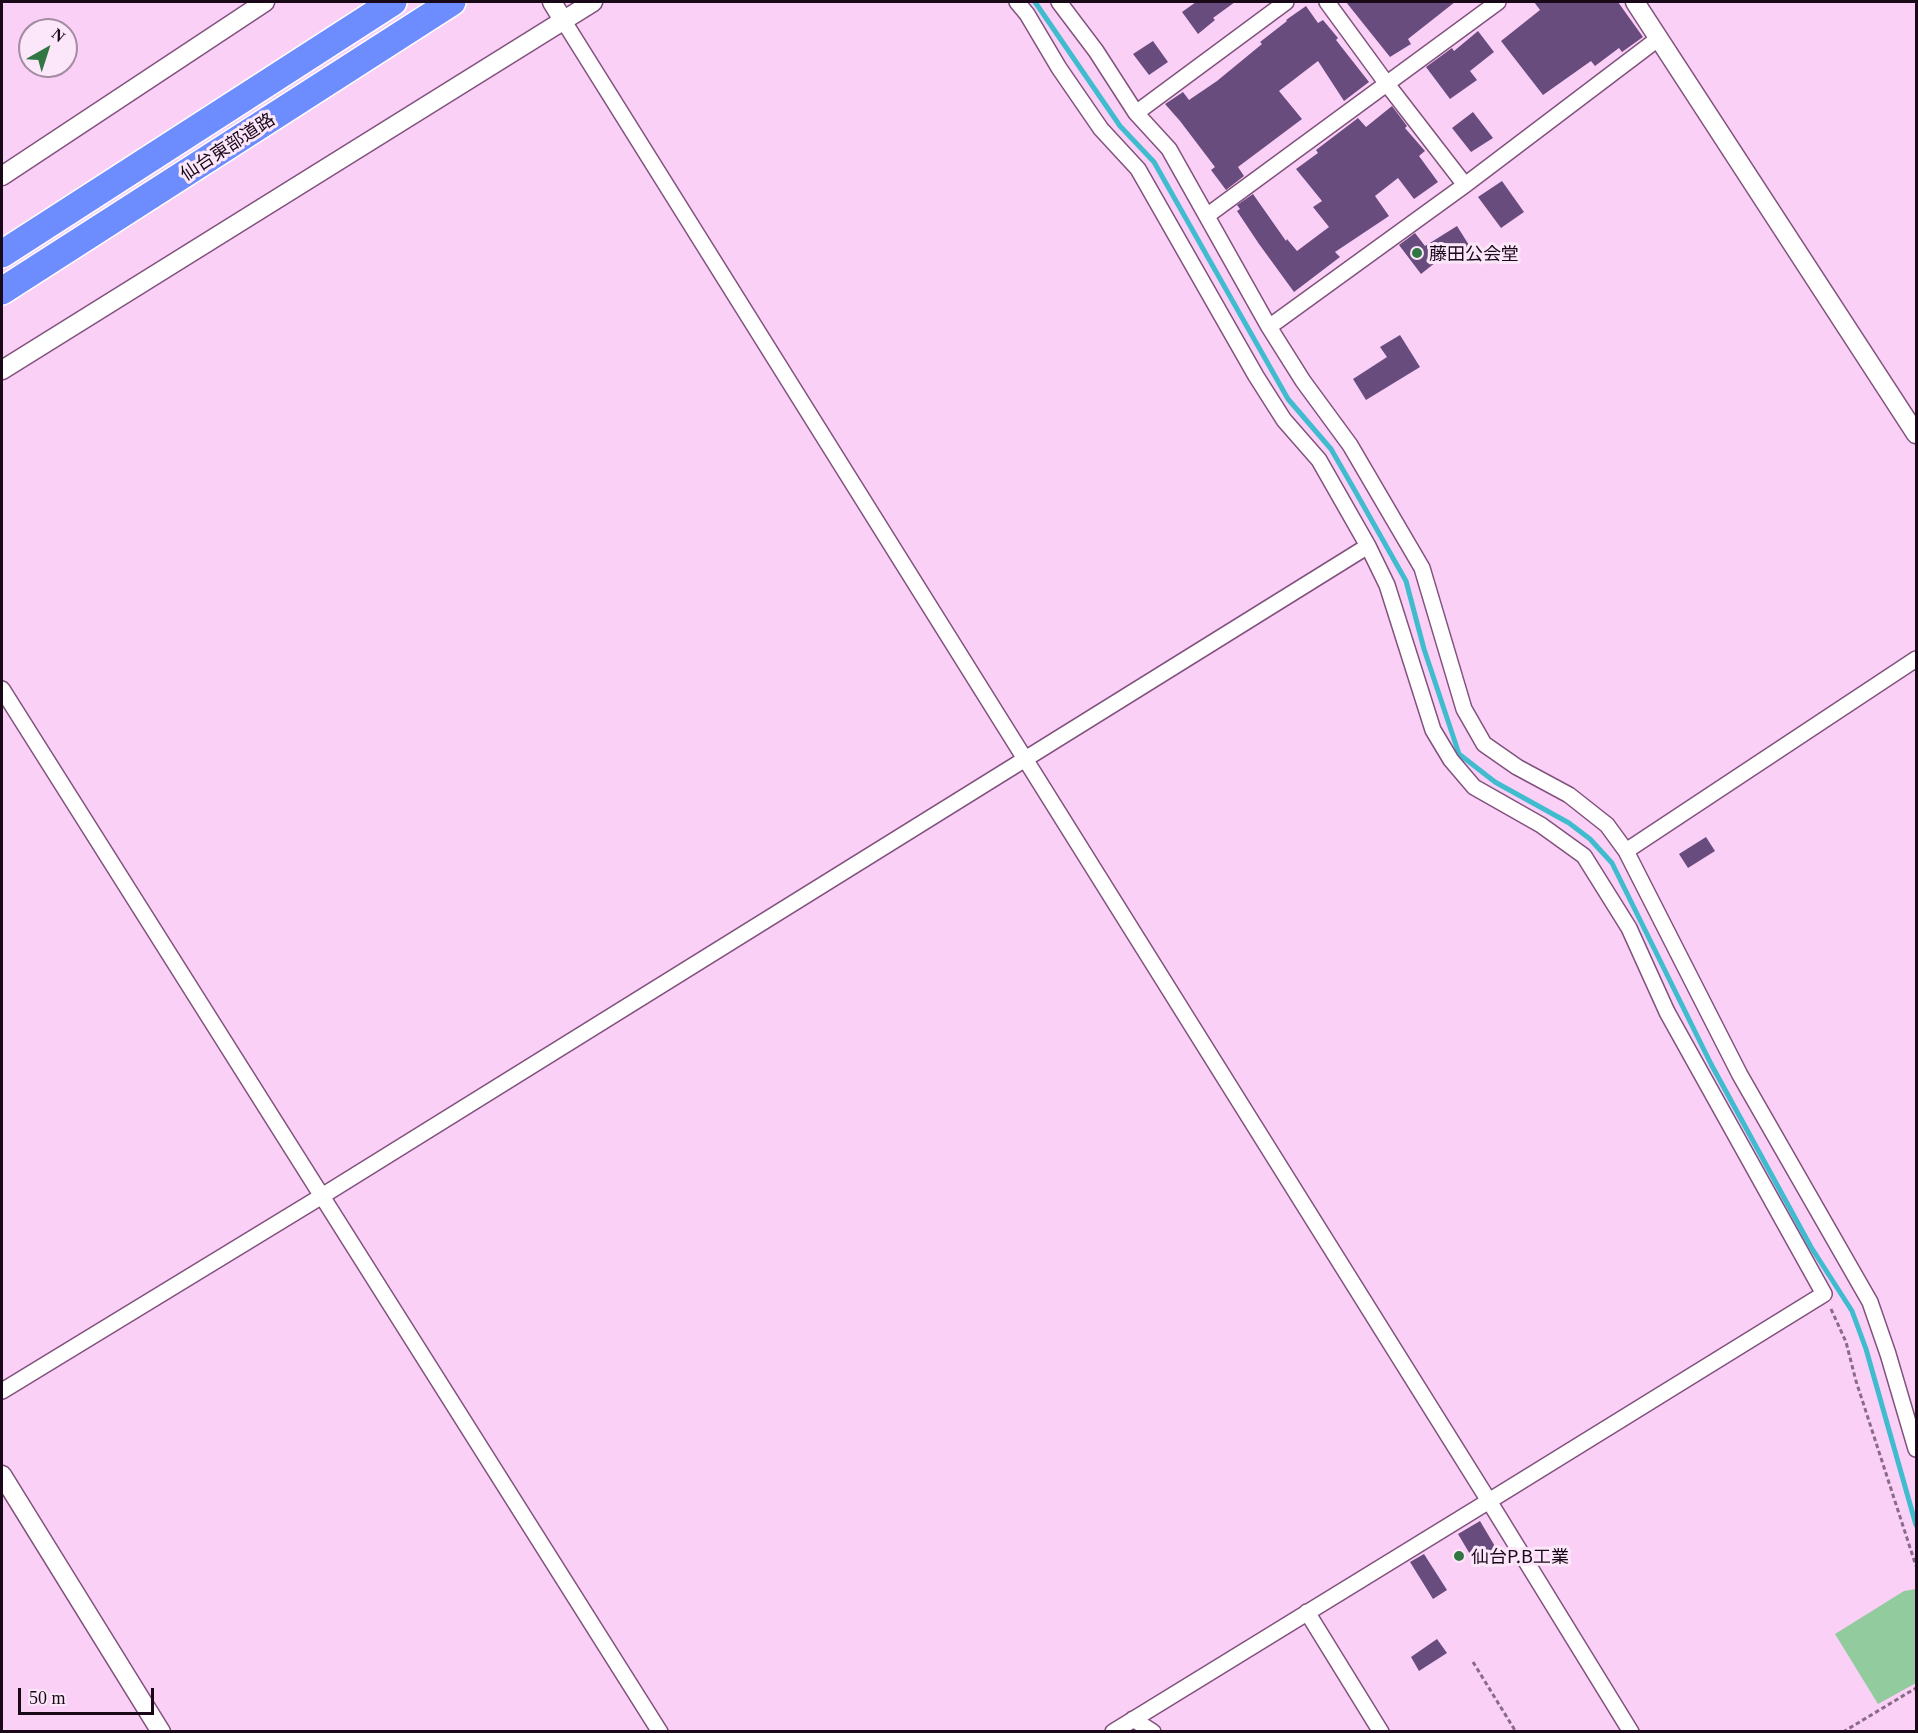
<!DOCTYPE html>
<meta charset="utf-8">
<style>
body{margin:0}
#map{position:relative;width:1918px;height:1733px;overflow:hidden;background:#fbd0f7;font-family:Georgia,serif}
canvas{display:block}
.frame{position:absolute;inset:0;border:3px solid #190818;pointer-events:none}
.north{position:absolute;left:18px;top:18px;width:60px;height:60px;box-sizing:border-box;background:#fce6f9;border:2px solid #a18d9f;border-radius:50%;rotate:39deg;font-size:16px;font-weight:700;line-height:24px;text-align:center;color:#190818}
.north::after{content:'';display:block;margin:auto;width:21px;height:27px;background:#307743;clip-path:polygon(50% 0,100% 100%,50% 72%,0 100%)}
.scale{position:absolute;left:18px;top:1688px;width:136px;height:27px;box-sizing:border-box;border:3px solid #190818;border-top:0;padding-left:8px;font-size:18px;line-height:21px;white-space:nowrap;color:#190818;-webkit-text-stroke:4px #fce6f9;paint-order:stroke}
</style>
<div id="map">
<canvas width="1918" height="1733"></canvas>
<div class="frame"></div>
<div class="north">N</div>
<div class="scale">50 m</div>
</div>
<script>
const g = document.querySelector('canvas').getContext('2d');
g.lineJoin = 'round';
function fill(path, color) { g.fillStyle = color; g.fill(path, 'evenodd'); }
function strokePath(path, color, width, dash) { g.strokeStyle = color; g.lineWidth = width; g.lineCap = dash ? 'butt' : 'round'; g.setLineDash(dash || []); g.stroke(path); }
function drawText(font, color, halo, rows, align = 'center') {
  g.font = font + ' Georgia,"Noto Sans JP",serif'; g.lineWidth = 6; g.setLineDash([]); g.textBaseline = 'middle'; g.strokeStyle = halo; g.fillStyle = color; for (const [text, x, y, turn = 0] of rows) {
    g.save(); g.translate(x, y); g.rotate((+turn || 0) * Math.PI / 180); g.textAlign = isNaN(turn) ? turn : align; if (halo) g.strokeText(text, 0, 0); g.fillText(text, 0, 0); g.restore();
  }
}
fill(new Path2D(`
 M1916,1589v94l-38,21 -43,-70 69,-43z`), '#92cb9d');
strokePath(new Path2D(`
 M1035,2l85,124 34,36 134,237 43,50 23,40 52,92 18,68 35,105 36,28 74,41 21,16 22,24 99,201 100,183 41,64 14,38 50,176`), '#41bccf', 5);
fill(new Path2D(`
 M1196,2h39l-22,16 2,2 -17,14 -16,-22z
 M1346,2h109l-47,37 3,5 -21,13z
 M1534,2h84l25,35 -21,15 -3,-4 -24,18 -4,-5 -48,34 -42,-54 39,-31z
 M1306,6l12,17 5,-3 15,18 -2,2 33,42 -25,19 -26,-40 -39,30 23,28 -64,48 6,9 -18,14 -15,-20 4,-3 -35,-46 -15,-17 18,-12 6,8 28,-19 45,-37 -2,-2 27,-21 -1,-1z
 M1478,31l16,21 -24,19 7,9 -27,19 -24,-32 26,-19 2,3z
 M1153,41l15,21 -19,13 -16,-21z
 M1392,106l15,20 -2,2 20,23 -6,5 19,26 -24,17 -16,-21 -23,18 14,20 -54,36 5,5 -46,35 -35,-48 -22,-33 3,-2 -3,-4 16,-11 33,47 1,-2 10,12 32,-24 -16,-20 9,-6 -26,-32 22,-16 -2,-3 42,-32 8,9z
 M1473,112l20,26 -22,14 -19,-24z
 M1502,181l22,31 -23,16 -23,-31z
 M1457,226l17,27 -15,10 -9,-12 -29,23 -22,-29 16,-12 10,13z
 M1400,335l20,32 -54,33 -13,-21 34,-22 -7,-10z
 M1706,837l9,14 -27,17 -9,-14z
 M1480,1521l16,27 -22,13 -16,-27z
 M1424,1554l23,36 -14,9 -23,-37z
 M1437,1639l10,14 -28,18 -8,-14z`), '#694c7e');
const minor = new Path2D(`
 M1059,2l37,49 40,62 33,36 100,178 196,-142 194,-147
 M1327,2l60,82 78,101
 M563,20l926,1481 335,-207 -157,-282 -38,-84 -45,-72 -43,-31 -67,-38 -23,-27 -18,-30 -46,-145 -19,-39 -49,-86 -35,-40 -28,-44 -118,-207 -37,-40 -42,-61 -32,-54 -10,-12
 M1136,113l150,-111
 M1208,215l290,-213
 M1269,327l34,54 47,64 72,123 42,141 20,35 33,23 52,28 38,30 19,26 114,224 130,227 18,52 28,95
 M2,689l658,1043
 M1626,851l290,-192
 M2,1391l320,-195 1046,-650
 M1307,1612l74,120
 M1133,1719l20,13
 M1113,1732l376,-231 142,231`);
const tertiary = new Path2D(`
 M552,2l11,18
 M1635,2l281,432
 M2,176l263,-174
 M2,370l591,-368
 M2,1475l159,257`);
const motorway = new Path2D(`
 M2,254l391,-252
 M2,291l450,-289`);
strokePath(minor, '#81527d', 18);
strokePath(tertiary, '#81527d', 21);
strokePath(motorway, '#fff', 30);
strokePath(new Path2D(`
 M1831,1309l15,33 10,39 60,185
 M1473,1662l43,70
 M1843,1732l73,-44`), '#896b87', 3, [4.5, 3]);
strokePath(minor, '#fff', 15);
strokePath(tertiary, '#fff', 18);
strokePath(motorway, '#6d8cfe', 27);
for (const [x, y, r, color] of [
 [1417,253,6,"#307743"],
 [1459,1556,6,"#307743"]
]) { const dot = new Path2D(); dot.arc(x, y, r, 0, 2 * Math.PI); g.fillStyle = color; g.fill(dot); strokePath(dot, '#fce6f9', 2); }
drawText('18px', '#190818', '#fce6f9', [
 ["仙台東部道路",227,146,-33]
]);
drawText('18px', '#190818', '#fce6f9', [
 ["藤田公会堂",1429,253],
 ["仙台P.B工業",1471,1556]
], 'left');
</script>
